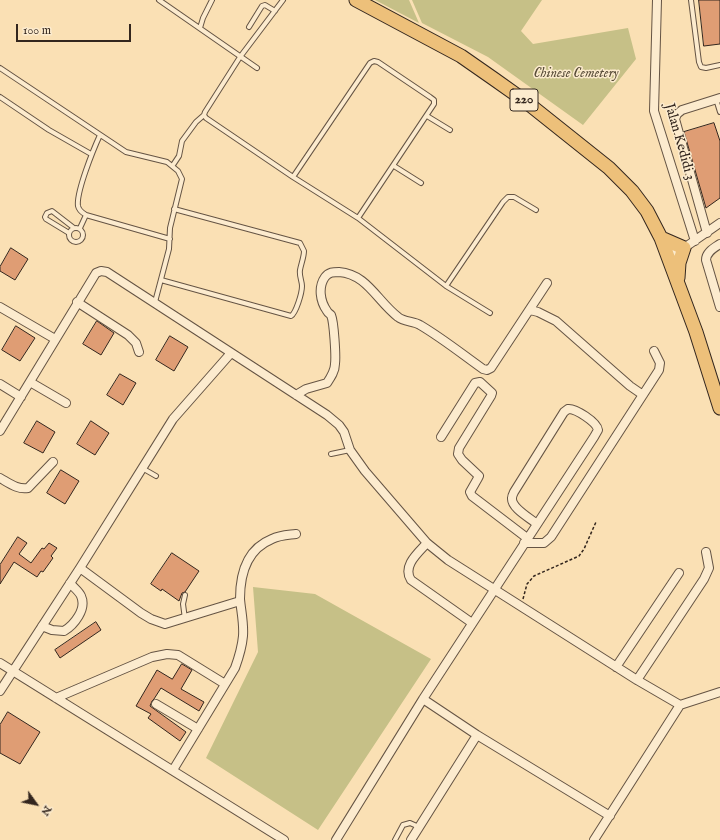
<!DOCTYPE html>
<style>
body{margin:0}
#map{position:relative;width:720px;height:840px;overflow:hidden;background:#fae0b4;font-family:"IM FELL English",serif}
canvas{display:block}
.north{position:absolute;left:16px;top:784px;width:40px;height:40px;-webkit-text-stroke:3px #fcebce;paint-order:stroke;rotate:123deg;font-size:11px;font-weight:700;line-height:16px;text-align:center;color:#33261e}
.north::after{content:'';display:block;margin:auto;width:14px;height:18px;background:#33261e;clip-path:polygon(50% 0,100% 100%,50% 72%,0 100%)}
.scale{position:absolute;left:16px;top:24px;width:115px;height:18px;box-sizing:border-box;border:2px solid #33261e;border-top:0;padding-left:5px;font-size:12px;line-height:14px;white-space:nowrap;color:#33261e;-webkit-text-stroke:3px #fcebce;paint-order:stroke}
</style>
<div id="map">
<canvas width="720" height="840"></canvas>
<div class="north">N</div>
<div class="scale">100 m</div>
</div>
<script>
const g = document.querySelector('canvas').getContext('2d');
g.lineJoin = 'round';
function fill(path, color) { g.fillStyle = color; g.fill(path, 'evenodd'); }
function strokePath(path, color, width, dash) { g.strokeStyle = color; g.lineWidth = width; g.lineCap = dash ? 'butt' : 'round'; g.setLineDash(dash || []); g.stroke(path); }
function drawText(font, color, halo, rows, align = 'center') {
  g.font = font + ' "IM FELL English",serif'; g.lineWidth = 3; g.setLineDash([]); g.textBaseline = 'middle'; g.strokeStyle = halo; g.fillStyle = color; for (const [text, x, y, turn = 0] of rows) {
    g.save(); g.translate(x, y); g.rotate((+turn || 0) * Math.PI / 180); g.textAlign = isNaN(turn) ? turn : align; if (halo) g.strokeText(text, 0, 0); g.fillText(text, 0, 0); g.restore();
  }
}
fill(new Path2D(`
 M375,0h34l10,23z
 M412,0h130l-21,31 12,13 95,-16 8,31 -53,66 -95,-68 -66,-34z
 M253,587l62,7 116,65 -113,171 -112,-72 52,-106z`), '#c6c087');
const building = new Path2D(`
 M699,0h21v44l-16,2z
 M714,123l6,18v57l-14,10 -22,-76z
 M11,248l17,11 -13,21 -15,-9v-4z
 M97,321l17,12 -13,22 -18,-11z
 M16,326l19,12 -15,23 -18,-11z
 M170,336l18,11 -14,24 -18,-11z
 M120,374l16,9 -13,22 -16,-10z
 M37,421l18,11 -12,21 -19,-10z
 M91,421l18,12 -14,22 -18,-11z
 M61,470l18,11 -14,23 -18,-11z
 M18,537l9,6 -8,11 12,9 11,-15 2,1 5,-6 8,5 -6,8 2,2 -10,14 -2,-1 -4,6 -23,-15 -14,22v-19z
 M172,553l27,18 -14,21 -3,1 -3,8 -17,-12 -1,2 -10,-7z
 M96,622l5,8 -41,28 -5,-8z
 M182,664l10,6 -11,19 23,13 -5,9 -38,-23 -7,11 -2,2 -2,5 36,26 -6,9 -32,-23 3,-4 -15,-8 21,-36 15,9z
 M8,712l32,20 -20,32 -20,-11v-28z`);
fill(building, '#df9d74');
strokePath(building, '#33261e', 1);
const service = new Path2D(`
 M159,0l98,68
 M691,0l8,62 2,5 5,1 14,-3
 M249,27l13,-21 3,-1 10,6
 M200,28l3,-10 9,-18
 M0,68l126,84 41,10 11,9 4,8 -12,49 -1,21 -14,53
 M0,97l49,33 42,24
 M716,99l4,13
 M204,115l2,3 87,59 65,41 88,68 44,27
 M427,116l23,14
 M100,135c-6,13 -24,57 -22,71 1,5 5,7 8,9l84,24
 M173,165l6,-9 3,-15 14,-19 8,-7 1,-3 35,-55 43,-57
 M394,166l27,17
 M293,177l77,-114 4,-2 4,1 52,35 4,3v4l-76,114
 M69 235a7 7 0 1 1 14 0a7 7 0 1 1-14 0Z
 M80,228l6,-13
 M69,233l-23,-14 -1,-2 2,-4 5,-2 22,17
 M161,280l130,36c5,-3 11,-23 11,-30 0,-5 -3,-10 -2,-16 1,-6 4,-13 4,-19l-4,-8 -126,-34
 M446,286l57,-84 5,-5h6l22,13
 M331,454l19,-4
 M142,468l14,8
 M185,619l-2,-15 2,-9
 M395,840l8,-15 7,-2 9,4`);
const minor = new Path2D(`
 M657,0l-3,111 41,130
 M707,233l-32,-114 2,-5 5,-4 38,-12
 M720,244c-6,4 -14,8 -14,16l14,47
 M668,255l16,-7 36,-25
 M77,302l51,33 8,8 3,9
 M0,307l55,32
 M530,310l8,2 18,9 74,65 13,9
 M30,382l36,21
 M0,384l21,13
 M296,395l10,-6 21,-6c4,-6 8,-12 8,-19 1,-8 -1,-42 -4,-49 -1,-1 -3,-2 -4,-4 -7,-10 -9,-24 -2,-34 4,-5 8,-5 14,-5 28,2 38,29 59,45 6,5 16,4 22,8 22,13 42,29 63,44l4,1 4,-2 56,-85
 M0,431l96,-158 5,-2 6,1 220,143 12,10 5,7 6,18 15,21 62,72 21,17 189,120 43,25
 M441,437l34,-54 5,-1 12,11 -1,3 -32,52 -1,6 4,6 17,16 -1,2 -8,14 2,4 55,42
 M0,478c9,5 18,12 28,10l25,-26
 M427,543c-9,10 -25,23 -16,37l61,43
 M524,543h20l7,-6 108,-167 1,-7 -6,-12
 M80,568l61,45 10,6 14,5 75,-23
 M42,626l10,4 12,1c10,-6 23,-22 17,-35 -2,-5 -8,-9 -11,-13
 M0,663l284,177
 M616,667l63,-94
 M637,680l67,-101 5,-11 -3,-16
 M0,691l80,-123 93,-149 58,-66
 M56,698l96,-41 15,-3 11,1 47,29
 M423,699l54,36 133,81
 M156,704l42,25
 M173,770l62,-102c4,-11 7,-21 8,-32 1,-13 -2,-25 -3,-37 0,-26 7,-50 32,-60 8,-4 17,-4 24,-5
 M336,840l87,-141 171,-262 4,-7c-1,-8 -23,-22 -30,-21l-4,3 -50,80c-1,2 -2,4 -2,6 -1,10 18,20 25,26
 M411,840l66,-105
 M594,840l86,-135 40,-13`);
const primary = new Path2D(`
 M356,0l105,56 33,23 31,22 84,67 23,23 15,20 14,27 35,94 24,76
 M661,238l23,10 -5,15 -1,15`);
strokePath(service, '#655444', 6);
strokePath(minor, '#655444', 10);
strokePath(primary, '#33261e', 15);
strokePath(new Path2D(`
 M523,599l4,-15 7,-8 45,-20 5,-7 12,-27`), '#33261e', 1.5, [3, 2]);
strokePath(service, '#fcebce', 4);
strokePath(minor, '#fcebce', 8);
strokePath(primary, '#edc07a', 13);
for (const [x, y, w] of [
 [524,100,28]
]) { const box = new Path2D(); box.roundRect(x - w / 2, y - 11, w, 22, 3); g.fillStyle = '#fcebce'; g.fill(box); strokePath(box, '#33261e', 1); }
drawText('bold 13px', '#33261e', null, [
 ["220",524,100]
]);
drawText('italic 14px', '#584c38', '#fcebce', [
 ["Chinese Cemetery",576,74]
]);
drawText('14px', '#33261e', '#fcebce', [
 ["Jalan Kedidi 3",679,142,74]
]);
</script>
